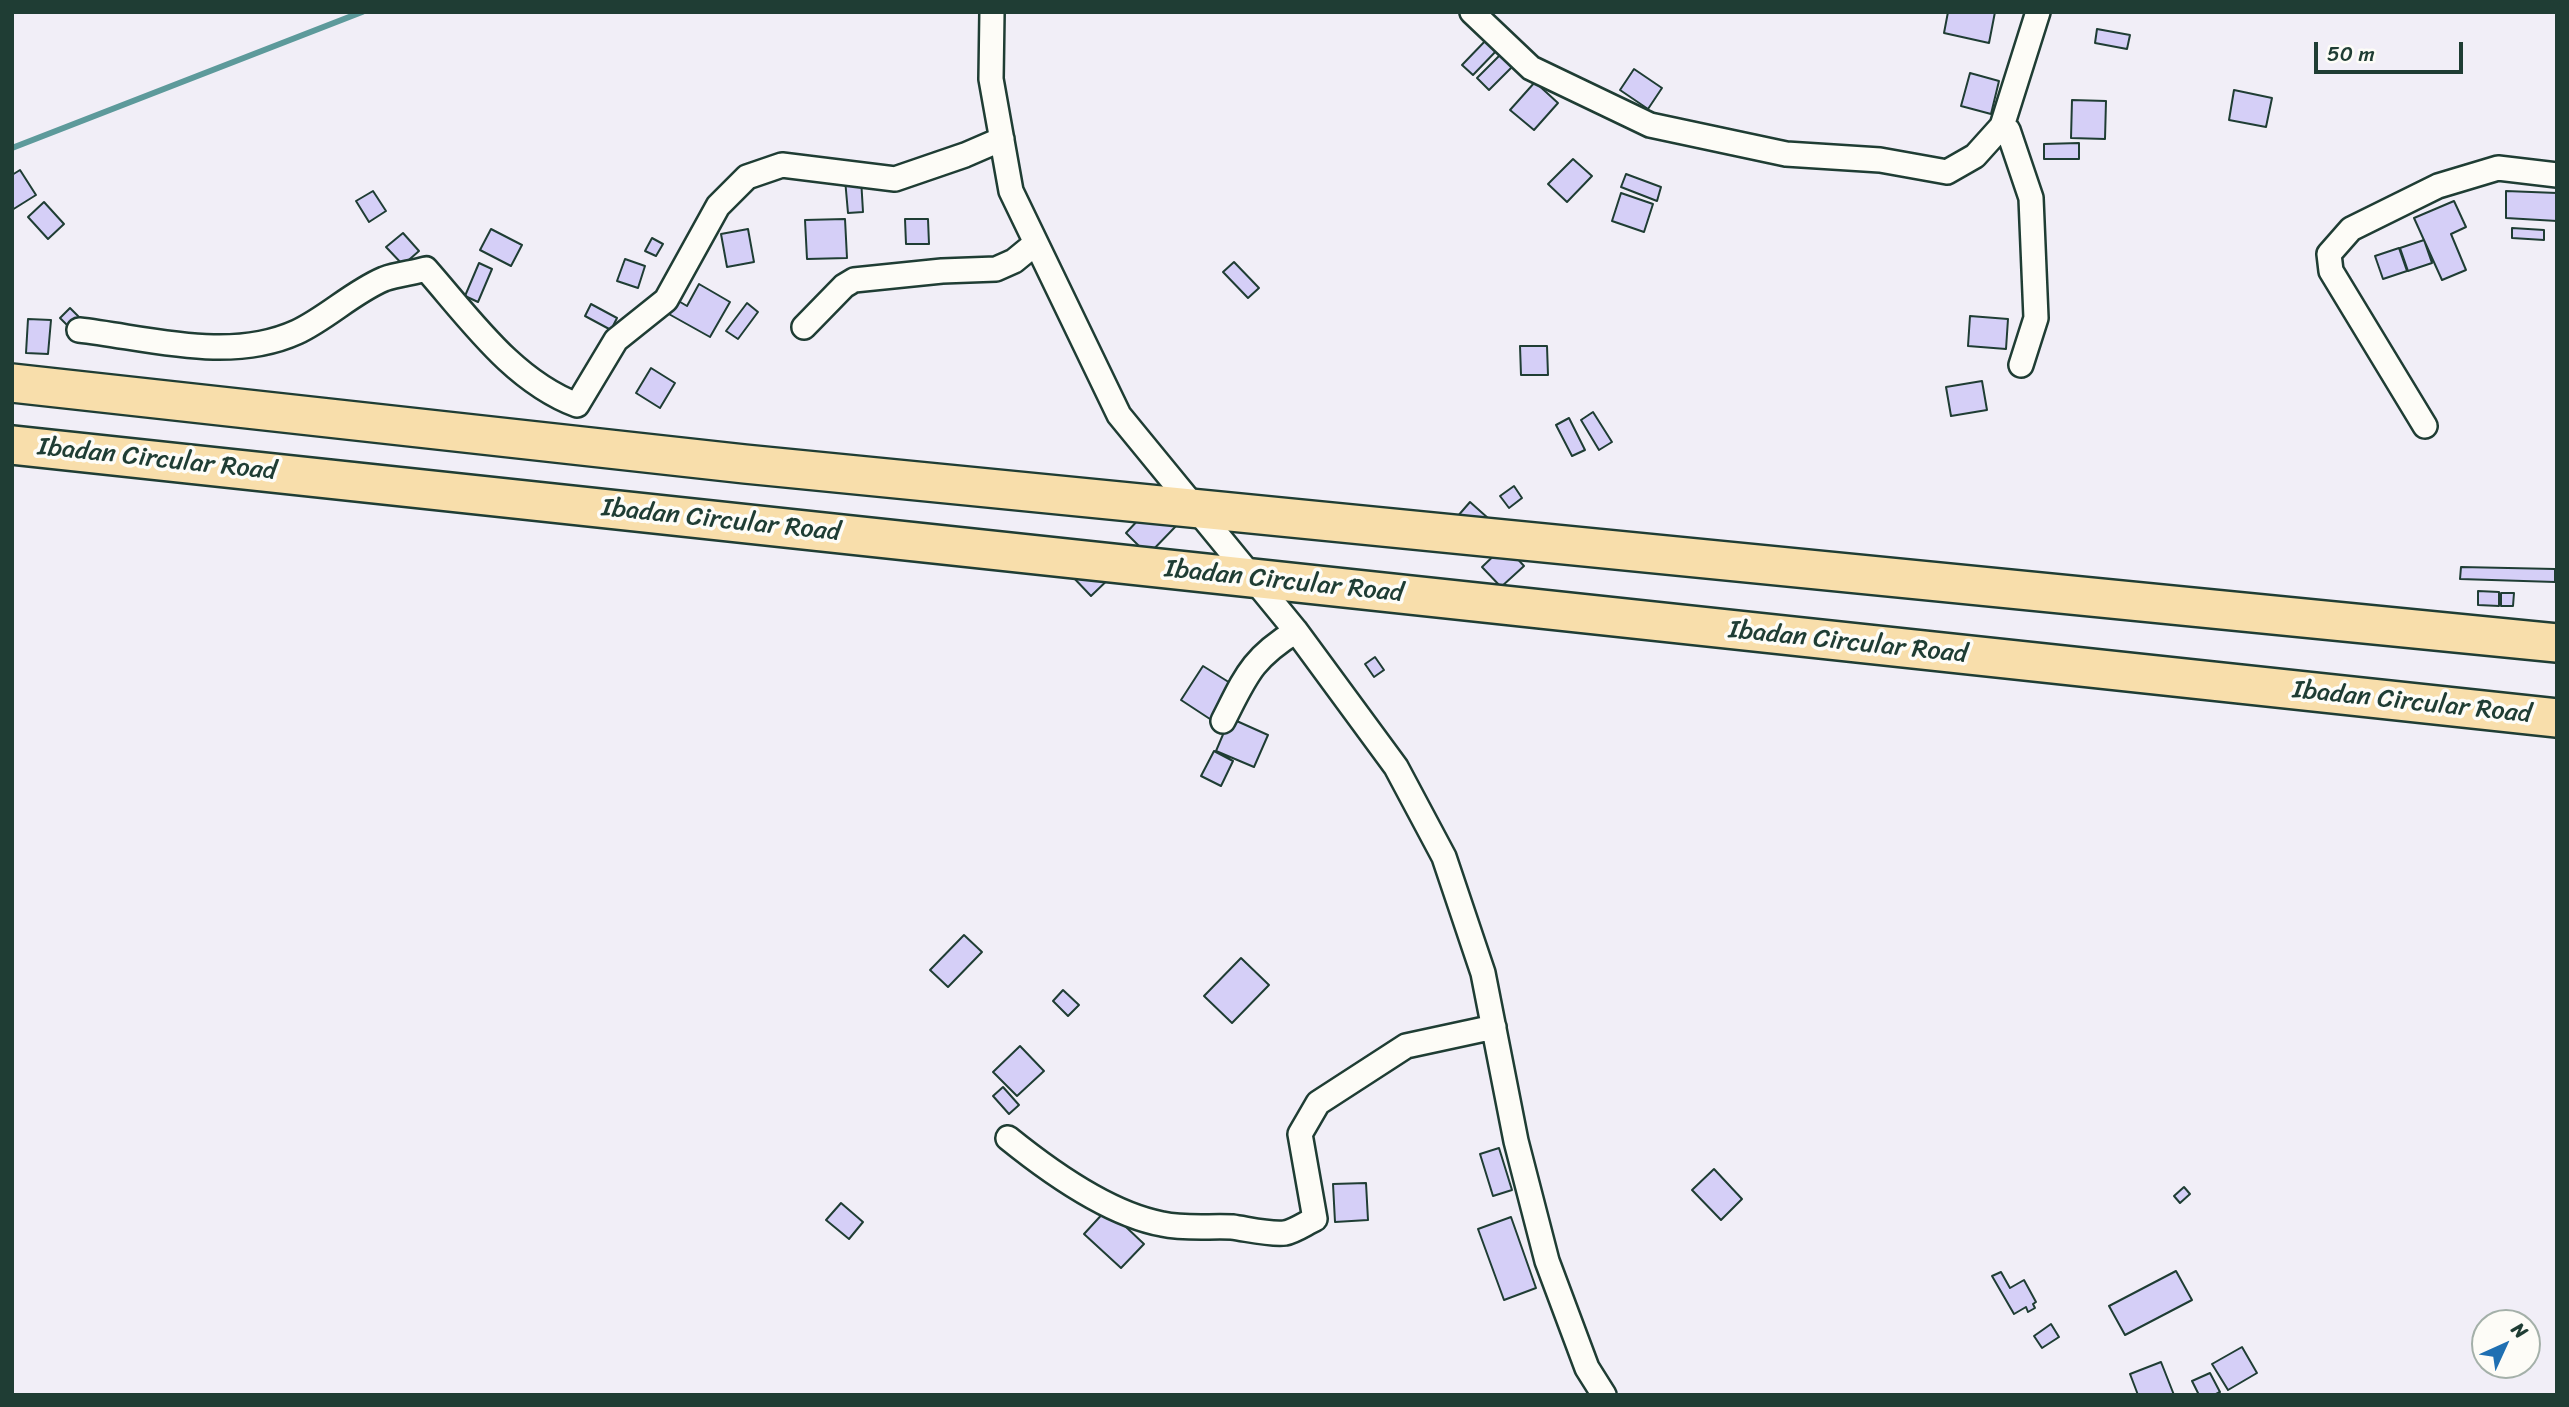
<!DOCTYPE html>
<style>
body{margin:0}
#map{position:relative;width:2569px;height:1407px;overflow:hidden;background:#f1eef7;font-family:Sriracha,sans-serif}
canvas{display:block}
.frame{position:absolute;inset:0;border:14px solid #1f3d34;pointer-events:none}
.north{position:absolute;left:2471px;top:1309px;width:70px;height:70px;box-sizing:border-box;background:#fdfcf7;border:2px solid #a4b0a9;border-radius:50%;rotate:45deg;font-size:19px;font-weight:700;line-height:28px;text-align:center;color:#1f3d34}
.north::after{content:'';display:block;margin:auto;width:24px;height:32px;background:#1f6fb2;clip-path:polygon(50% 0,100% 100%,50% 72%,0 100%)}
.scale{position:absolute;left:2314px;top:42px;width:149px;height:32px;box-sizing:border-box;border:4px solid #1f3d34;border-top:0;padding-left:9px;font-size:21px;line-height:24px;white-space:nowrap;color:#1f3d34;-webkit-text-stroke:5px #fdfcf7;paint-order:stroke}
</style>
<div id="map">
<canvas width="2569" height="1407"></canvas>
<div class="frame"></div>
<div class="north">N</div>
<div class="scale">50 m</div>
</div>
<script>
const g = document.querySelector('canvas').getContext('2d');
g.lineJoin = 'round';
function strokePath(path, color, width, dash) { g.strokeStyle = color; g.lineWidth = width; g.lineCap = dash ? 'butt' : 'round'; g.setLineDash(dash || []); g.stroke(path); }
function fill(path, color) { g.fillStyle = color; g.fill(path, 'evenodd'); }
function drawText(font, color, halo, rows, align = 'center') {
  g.font = font + ' Sriracha,sans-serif'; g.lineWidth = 7; g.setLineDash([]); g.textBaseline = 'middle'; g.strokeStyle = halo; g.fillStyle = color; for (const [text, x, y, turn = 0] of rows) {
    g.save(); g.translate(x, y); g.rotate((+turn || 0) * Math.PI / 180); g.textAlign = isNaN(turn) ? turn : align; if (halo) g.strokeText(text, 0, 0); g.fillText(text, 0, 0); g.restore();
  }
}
strokePath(new Path2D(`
 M12,148l350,-136`), '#5d9a9b', 6);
const building = new Path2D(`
 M1948,12h47l-6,31 -45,-10z
 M2097,29l33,6 -3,14 -32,-6z
 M1488,38l11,10 -26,27 -11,-10z
 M1502,53l12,12 -25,25 -12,-12z
 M1634,69l28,19 -14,21 -28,-19z
 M1970,73l29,8 -8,33 -30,-8z
 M1535,82l23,21 -24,27 -24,-20z
 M2234,90l38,8 -6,29 -37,-7z
 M2072,100l34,1 -1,38 -34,-1z
 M2079,143v16h-35v-15z
 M1573,159l19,17 -25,26 -19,-18z
 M20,170l16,25 -24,15v-35z
 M1626,174l35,13 -4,14 -36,-14z
 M861,178l2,34 -15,1 -3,-34z
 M373,191l13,20 -17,11 -13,-21z
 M2506,191l51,2v28l-51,-3z
 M1621,193l32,11 -9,28 -32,-11z
 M2454,201l12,26 -15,7 15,36 -24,10 -28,-62z
 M44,202l20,22 -16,15 -20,-22z
 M845,219l2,39 -40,1 -2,-39z
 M905,219h23l1,25h-23z
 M2512,228l32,2v10l-32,-2z
 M491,229l31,16 -11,21 -31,-16z
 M748,229l6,33 -27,5 -6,-33z
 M403,233l16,18 -16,14 -17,-18z
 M652,238l11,6 -7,12 -11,-5z
 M2424,240l8,23 -24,8 -8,-23z
 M2399,248l8,23 -24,8 -8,-23z
 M625,259l20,7 -7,22 -21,-7z
 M1234,262l25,26 -11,10 -25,-26z
 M479,263l13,6 -14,33 -13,-6z
 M699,284l31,18 -20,35 -43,-24 8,-14 12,7z
 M747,303l11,9 -20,27 -12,-8z
 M591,304l26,14 -6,12 -26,-14z
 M70,308l9,9 -10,10 -9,-9z
 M1970,316l38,3 -2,30 -38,-3z
 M28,319l23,1 -3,34 -22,-1z
 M1520,346h27l1,29h-27z
 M651,368l24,15 -15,25 -24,-15z
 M1982,381l5,29 -36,6 -5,-29z
 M1593,412l19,30 -13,8 -18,-30z
 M1569,418l16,32 -13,6 -16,-31z
 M1514,486l8,12 -13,10 -9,-12z
 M1470,502l28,25 -41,-10z
 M1154,503l23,22 -29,30 -22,-22z
 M1505,545l19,21 -23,21 -19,-20z
 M2461,567l94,2v13l-95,-3z
 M1117,571l-26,25 -20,-21z
 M2478,591l21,1v14l-21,-1z
 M2501,593h13l-1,13h-12z
 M1375,657l9,13 -10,7 -9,-13z
 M1203,666l32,20 -22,35 -32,-21z
 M1230,718l38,17 -14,32 -38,-16z
 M1214,751l19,10 -12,25 -20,-10z
 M964,935l18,17 -34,35 -18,-17z
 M1241,958l28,27 -37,38 -28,-27z
 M1063,990l16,15 -11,11 -15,-15z
 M1020,1046l24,25 -27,25 -24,-24z
 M1003,1087l16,18 -10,9 -16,-18z
 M1499,1148l13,42 -19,6 -13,-42z
 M1714,1169l28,30 -21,21 -29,-30z
 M1366,1183l2,37 -33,2 -2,-38z
 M2184,1187l6,7 -10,9 -6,-7z
 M841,1203l22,19 -14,17 -23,-19z
 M1107,1209l37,35 -23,24 -37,-34z
 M1511,1217l25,71 -32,12 -26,-71z
 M2176,1271l16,29 -67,35 -16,-29z
 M2001,1272l9,16 14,-8 12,22 -3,2 2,4 -7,4 -2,-5 -12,7 -22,-38z
 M2051,1324l8,13 -17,11 -8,-12z
 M2242,1347l15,26 -29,17 -16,-26z
 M2161,1362l13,33h-36l-8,-21z
 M2210,1373l10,19 -6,3h-15l-7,-14z`);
fill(building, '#d5cff7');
strokePath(building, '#1f3d34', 2);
const minor = new Path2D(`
 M992,12l-1,67 20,112 108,224 177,216 100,136 48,90 39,116 33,168 31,120 40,107 17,27
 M1472,12l59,56 119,57 136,29 94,6 67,12 28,-16 27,-30 36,-114
 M2002,126l6,4 23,68 5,120 -15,47
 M804,327l40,-41 10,-6 88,-9 54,-2 18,-8 22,-18
 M79,330c70,8 150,33 218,2 30,-14 56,-40 87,-53 13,-5 29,-6 42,-10 44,50 87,112 151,136l39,-65 50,-40 52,-94 29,-29 35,-12 113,14 70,-24 37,-16
 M2425,426l-94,-155 -2,-17 22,-25 87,-43 60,-18 59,7
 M1223,721c23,-45 28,-62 73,-90
 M1008,1138c42,34 101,76 154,86 23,5 47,2 70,3 15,2 39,8 53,6 10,-2 21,-10 30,-14l-15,-85 18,-31 88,-57 88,-19`);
const trunk = new Path2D(`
 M12,383l733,81 1812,179
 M12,445l2545,273`);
strokePath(minor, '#1f3d34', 28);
strokePath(trunk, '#1f3d34', 42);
strokePath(minor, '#fdfcf7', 23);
strokePath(trunk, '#f8deab', 37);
drawText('26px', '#1f3d34', '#fdfcf7', [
 ["Ibadan Circular Road",157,460,6],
 ["Ibadan Circular Road",721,521,6],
 ["Ibadan Circular Road",1284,582,6],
 ["Ibadan Circular Road",1848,643,6],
 ["Ibadan Circular Road",2412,703,6]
]);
</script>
